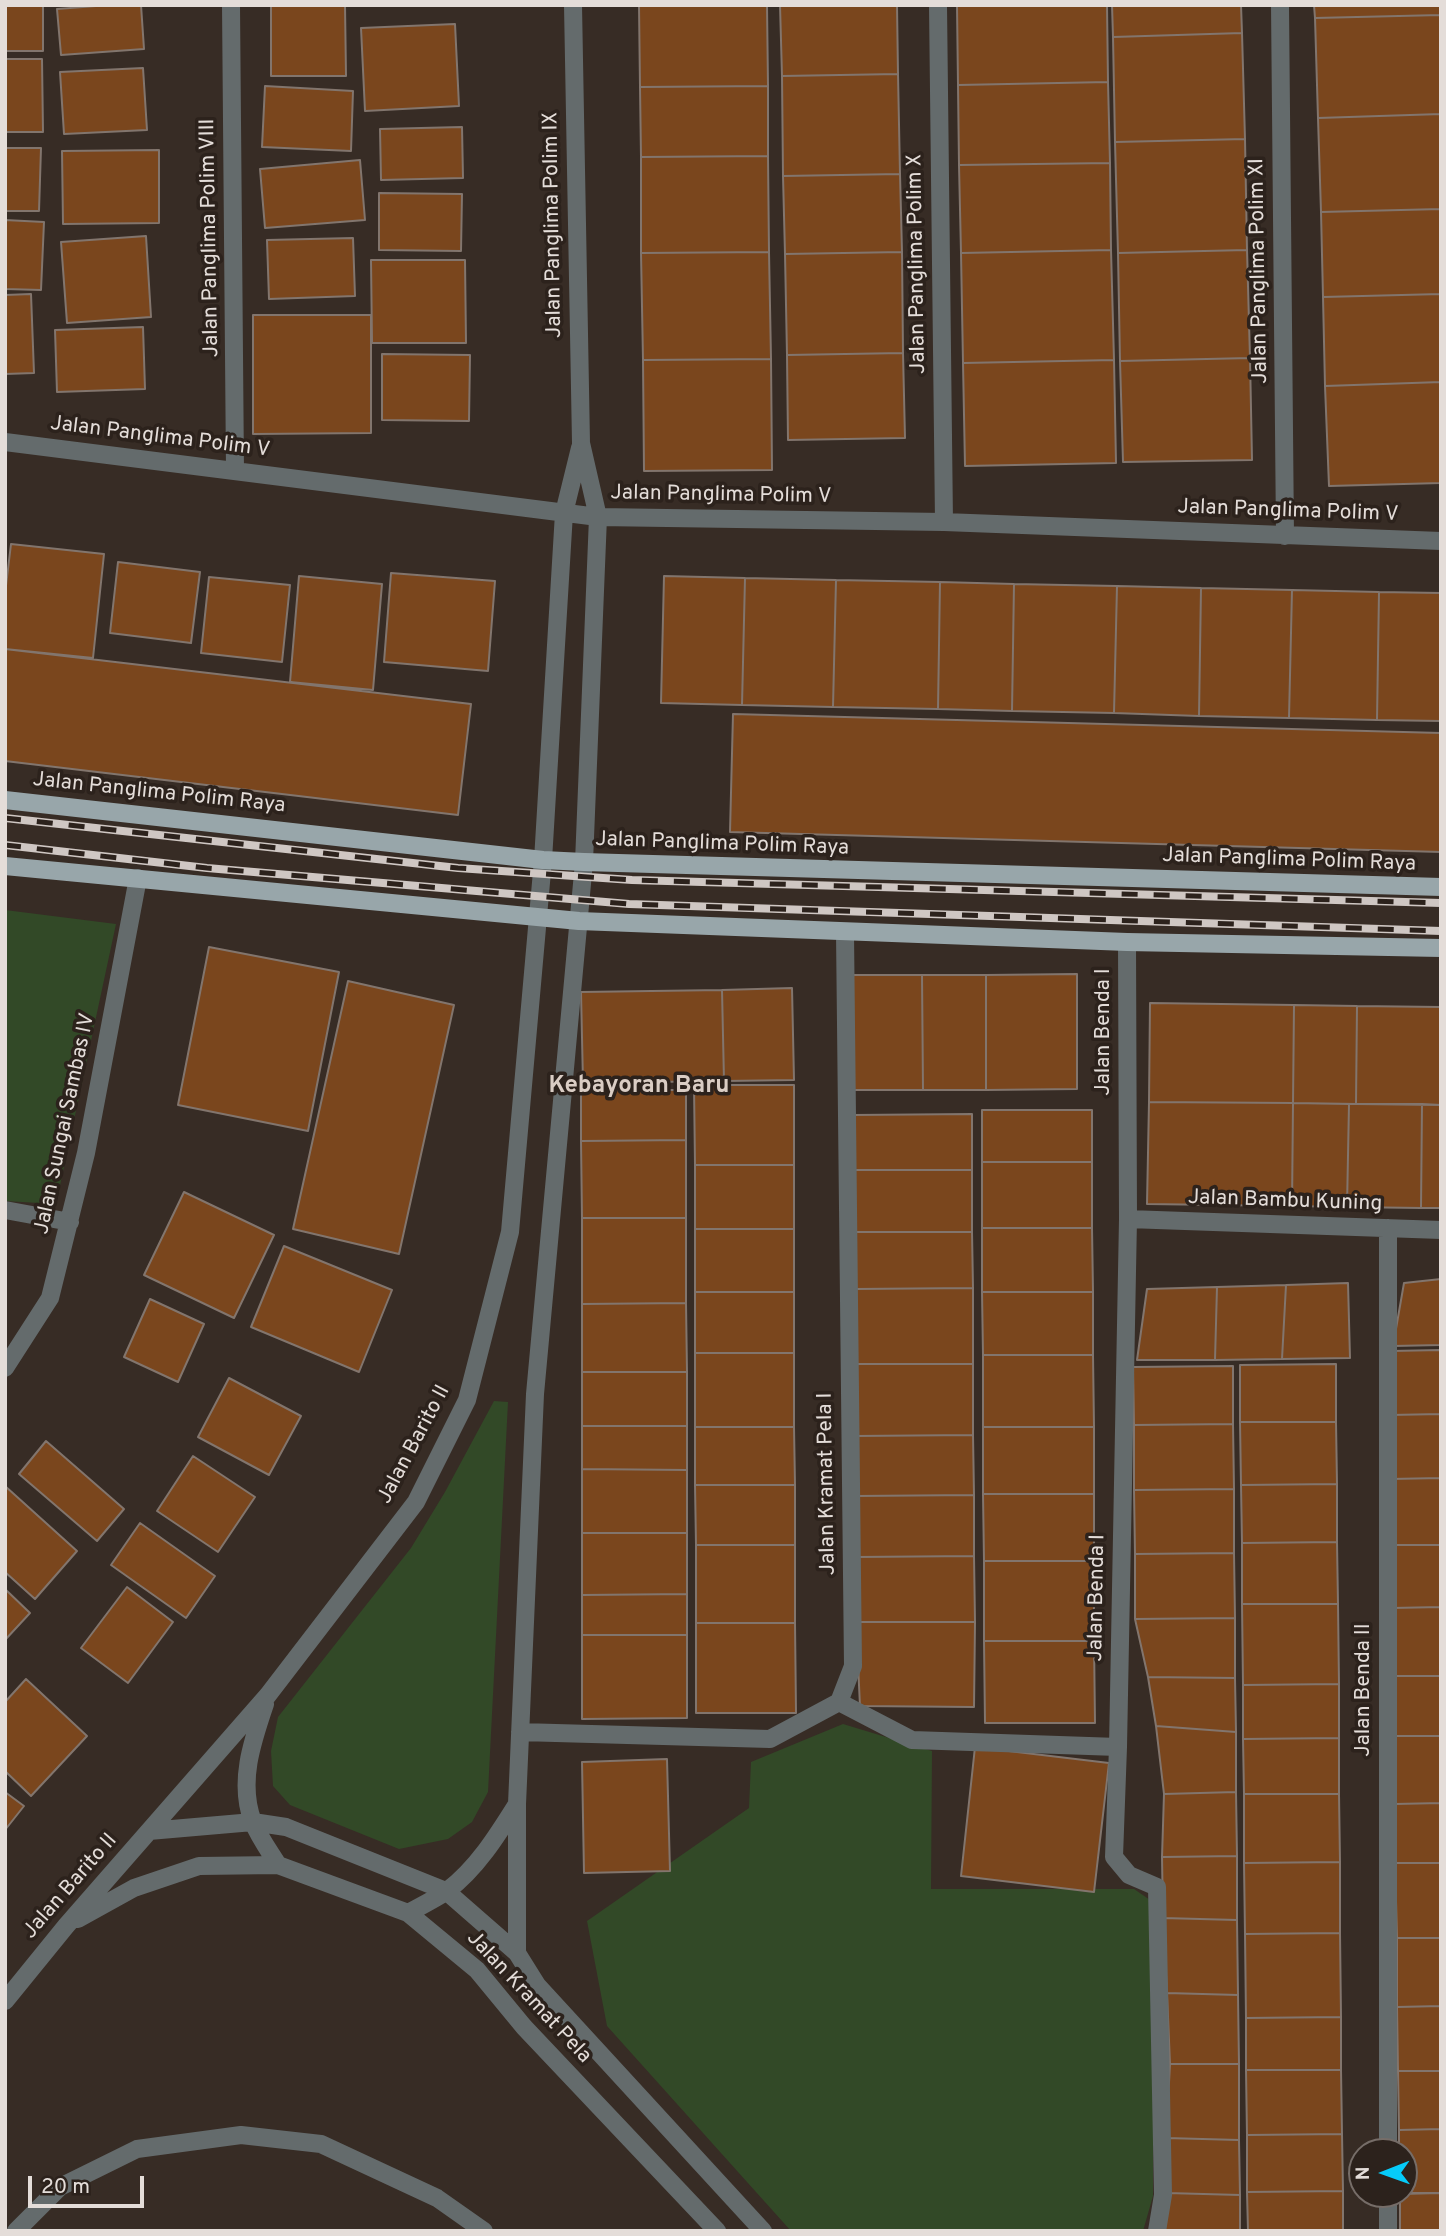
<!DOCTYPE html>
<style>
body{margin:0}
#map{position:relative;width:1446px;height:2236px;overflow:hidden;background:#372c25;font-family:Overpass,sans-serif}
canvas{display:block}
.frame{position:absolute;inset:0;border:7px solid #e4ddd9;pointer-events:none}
.north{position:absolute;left:1348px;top:2138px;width:70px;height:70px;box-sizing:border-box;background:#2c221c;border:2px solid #766d68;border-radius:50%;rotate:269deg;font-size:19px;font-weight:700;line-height:28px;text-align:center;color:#e4ddd9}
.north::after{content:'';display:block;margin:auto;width:24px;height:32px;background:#06cbf9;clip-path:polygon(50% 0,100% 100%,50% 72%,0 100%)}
.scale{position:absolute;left:28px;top:2176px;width:116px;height:32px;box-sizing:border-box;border:4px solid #e4ddd9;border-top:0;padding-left:9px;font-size:21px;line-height:24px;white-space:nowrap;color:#e4ddd9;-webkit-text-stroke:5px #2c221c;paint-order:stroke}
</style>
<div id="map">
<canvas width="1446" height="2236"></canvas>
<div class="frame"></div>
<div class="north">N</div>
<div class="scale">20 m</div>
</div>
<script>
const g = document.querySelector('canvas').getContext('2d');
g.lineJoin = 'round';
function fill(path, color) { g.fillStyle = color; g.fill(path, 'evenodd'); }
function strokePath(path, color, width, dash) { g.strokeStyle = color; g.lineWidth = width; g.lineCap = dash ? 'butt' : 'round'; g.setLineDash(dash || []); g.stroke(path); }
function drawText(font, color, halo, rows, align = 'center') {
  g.font = font + ' Overpass,sans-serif'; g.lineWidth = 7; g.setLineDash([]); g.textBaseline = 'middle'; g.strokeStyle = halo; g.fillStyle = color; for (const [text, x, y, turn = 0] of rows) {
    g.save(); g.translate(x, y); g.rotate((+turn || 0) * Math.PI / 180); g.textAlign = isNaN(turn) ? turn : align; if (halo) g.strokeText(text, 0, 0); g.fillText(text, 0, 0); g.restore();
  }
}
fill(new Path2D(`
 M5,910l111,14 -60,280 -51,-3z
 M494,1401l14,1 -20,390 -16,30 -24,17 -49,10 -109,-44 -17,-19 -2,-35 7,-34 133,-169 34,-56z
 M843,1724l89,27 -1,138h203l19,13v294l-10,35h-352l-184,-205 -20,-105 162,-113 2,-46z`), '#324927');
const building = new Path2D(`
 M5,5h38v46h-38z
 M109,5h32l3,44 -83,6 -4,-46z
 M271,5h74l1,71h-75z
 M639,5h128l1,81 -128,1z
 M780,5h117l1,69 -116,2z
 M957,5h150l1,77 -150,3z
 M1112,5h129l1,28 -129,4z
 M1314,5h127v10l-126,3z
 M1441,15v99l-123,4 -3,-100z
 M455,24l4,82 -94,5 -4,-83z
 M1242,33l3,106 -130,3 -2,-105z
 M5,59h37l1,73h-38z
 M143,68l4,62 -83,4 -4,-62z
 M898,74l2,100 -117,2 -1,-100z
 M1108,82l2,81 -151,2 -1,-80z
 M265,86l88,5 -2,60 -89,-4z
 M768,86v70l-127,1 -1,-70z
 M1441,114v95l-120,3 -3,-94z
 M462,127l1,51 -82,2 -1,-51z
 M1245,139l2,111 -129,3 -3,-111z
 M5,148h36l-2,63h-34z
 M159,150v73l-96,1 -1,-73z
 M768,156l1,96 -128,1v-96z
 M360,160l5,60 -100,8 -5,-59z
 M1110,163l1,87 -150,3 -2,-88z
 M900,174l2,78 -117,2 -2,-78z
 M379,193l83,1 -1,57 -82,-1z
 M1441,209v85l-118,3 -2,-85z
 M5,220l39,2 -3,68 -36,-1z
 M146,236l5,81 -84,6 -6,-81z
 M353,238l2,58 -86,3 -2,-59z
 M1111,250l3,110 -151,3 -2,-110z
 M1247,250l3,108 -130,3 -2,-108z
 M769,252l2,107 -128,1 -2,-107z
 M902,252l1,101 -116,2 -2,-101z
 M371,260h94l1,83h-94z
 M31,294l3,79 -29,1v-79z
 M1441,294v88l-116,4 -2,-89z
 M253,315h118v118l-118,1z
 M143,327l2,62 -88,3 -2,-62z
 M903,353l2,85 -117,2 -1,-85z
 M382,354l88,1 -1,66 -87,-1z
 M1250,358l2,102 -129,2 -3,-101z
 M771,359l1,111 -128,1 -1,-111z
 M1114,360l2,103 -151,3 -2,-103z
 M1441,382v101l-112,3 -4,-100z
 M11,544l93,10 -11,104 -88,-9v-55z
 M118,562l82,10 -9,71 -81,-10z
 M391,573l104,8 -7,90 -104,-9z
 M299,576l83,8 -9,106 -83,-8z
 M664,576l81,2 -3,127 -81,-2z
 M209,577l81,8 -8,77 -81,-9z
 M745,578l91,2 -3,127 -91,-2z
 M836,580l104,2 -2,127 -105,-2z
 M940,582l74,2 -2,127 -74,-2z
 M1014,584l103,2 -3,127 -102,-2z
 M1117,586l84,2 -2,128 -85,-3z
 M1201,588l91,2 -3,128 -90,-2z
 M1292,590l87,2 -2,128 -88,-2z
 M1379,592l62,1v128l-64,-1z
 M5,649l466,55 -13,111 -453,-54z
 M733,714l708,19v119l-711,-20z
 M209,947l130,25 -31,159 -130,-26z
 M1077,974v115l-91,1v-115z
 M851,975h71l1,115h-71z
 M922,975h64v115h-63z
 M348,981l106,24 -55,249 -106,-25z
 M792,988l2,92 -70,1 -2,-91z
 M722,990l2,91 -141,2 -2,-91z
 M1150,1003l144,2 -1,98 -144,-1z
 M1294,1005l63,1 -1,98 -63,-1z
 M1357,1006l84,1v98l-85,-1z
 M694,1085h100v80h-99z
 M581,1090h105v50l-105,1z
 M1149,1102l144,1 -1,103 -145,-2z
 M1293,1103l56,1 -2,103 -55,-1z
 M1349,1104h73l-1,104 -74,-1z
 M1422,1104l19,1v103h-20z
 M982,1110h110v52h-110z
 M972,1114v56h-118l-1,-55z
 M686,1140v78h-104l-1,-77z
 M982,1162h110v66h-110z
 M695,1165h99v64h-99z
 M854,1170h118v62h-118z
 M184,1192l90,43 -40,83 -90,-43z
 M582,1218h104v85l-104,1z
 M982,1228h110l1,64h-111z
 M695,1229h99v63h-99z
 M854,1232h118l1,56 -118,1z
 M284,1246l108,44 -33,82 -108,-45z
 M1441,1279v66l-48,1 11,-63z
 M1348,1283l2,75 -68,1 4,-74z
 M1286,1285l-4,74 -67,1 2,-73z
 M1217,1287l-2,73h-78l10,-71z
 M973,1288v76h-118v-75z
 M695,1292h99v61h-99z
 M982,1292h111v63h-110z
 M150,1299l54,25 -26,58 -54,-25z
 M686,1303l1,69h-105v-68z
 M1441,1350v64l-51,1v-64z
 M695,1353h99v74h-99z
 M983,1355h110l1,72h-111z
 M855,1364h118v71l-118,1z
 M1336,1364v58h-96v-57z
 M1233,1366v58l-99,1 -1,-58z
 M582,1372h105v54h-105z
 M229,1378l72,38 -32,59 -71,-38z
 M1441,1414v64l-51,1v-64z
 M1240,1422h96l1,62 -96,1z
 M1233,1424l1,65 -100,1v-65z
 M582,1426h105v44l-105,-1z
 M695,1427h99l1,58h-100z
 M983,1427h111v67h-111z
 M973,1435l1,60 -118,1 -1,-60z
 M46,1441l78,68 -27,32 -78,-67z
 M193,1456l62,41 -37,55 -61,-41z
 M582,1469l105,1v63h-105z
 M1441,1478v67h-49l-2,-66z
 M1337,1484v58l-95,1 -1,-58z
 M695,1485h100v60h-99z
 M5,1486l72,65 -42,48 -30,-27z
 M1234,1489v64l-99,1 -1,-64z
 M983,1494h111v67h-110z
 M974,1495v61l-118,1v-61z
 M140,1523l75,53 -29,42 -75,-53z
 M582,1533h105v61l-105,1z
 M1337,1542l1,62h-96v-61z
 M696,1545h99v78h-99z
 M1392,1545h49v62l-49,1z
 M1234,1553l1,65 -100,1v-65z
 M974,1556l1,66h-119v-65z
 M984,1561h110v80h-110z
 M127,1587l46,35 -45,61 -47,-35z
 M5,1589l25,24 -25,27z
 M687,1594v41h-105v-40z
 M1242,1604h96l1,80 -96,1z
 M1441,1607v69h-48l-1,-68z
 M1235,1618v60l-87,-1 -13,-58z
 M856,1622h119l-1,85 -114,-1z
 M696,1623h99l1,90h-100z
 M582,1635h105v83l-105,1z
 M984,1641h110l1,82h-110z
 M1393,1676h48v60h-47z
 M1148,1677l87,1 1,54 -80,-6z
 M26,1679l61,57 -56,60 -26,-25v-69z
 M1339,1684v54l-96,1v-54z
 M1156,1726l80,6v60l-72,2z
 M1394,1736h47v67l-46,1z
 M1339,1738v56h-95l-1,-55z
 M975,1747l134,16 -15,129 -133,-16z
 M667,1759l3,112 -86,2 -2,-111z
 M5,1792l19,14 -19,24z
 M1236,1792l1,64 -75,1 2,-63z
 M1244,1794h95l1,68 -96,1z
 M1441,1803v60h-46v-59z
 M1237,1856v64l-74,-2 -1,-61z
 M1340,1862v71l-95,1 -1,-71z
 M1395,1863h46v75h-44z
 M1163,1918l74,2 1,75 -71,-2z
 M1340,1933l1,84 -95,1 -1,-84z
 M1397,1938h44v68l-44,1z
 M1167,1993l71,2 1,69h-69z
 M1441,2006v65h-43l-1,-64z
 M1341,2017v53h-95v-52z
 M1170,2064h69v76l-73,-2z
 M1246,2070h95l1,64 -95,1z
 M1398,2071h43v58l-42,1z
 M1441,2129v64h-37v-41h-5v-22z
 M1342,2134l1,57 -96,1v-57z
 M1166,2138l73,2 1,55 -73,-2z
 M1343,2191v40h-95l-1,-39z
 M1167,2193l73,2v36h-75z
 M1441,2193v38h-41v-37z`);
fill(building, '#7a461d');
strokePath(building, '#82756d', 2);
strokePath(new Path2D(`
 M231,5l4,466
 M938,5l6,517
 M1280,5l5,531
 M5,442l593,75 346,5 497,19
 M1127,942l1,277 -10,528 -4,110 15,18 28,12 6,308 -6,36
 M5,1210l65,12
 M1128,1219l313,11
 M5,1368l45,-70 36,-145 52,-275
 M839,1702l73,38 206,7
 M265,1704c-13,38 -27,79 -12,118 6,15 17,30 25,43
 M520,1732l250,7 69,-37 14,-36 -8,-733
 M149,1831l104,-9 33,5 160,64 71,62 20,32 226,246
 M408,1913c13,-7 27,-14 39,-22 30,-23 50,-55 70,-87
 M78,1919l56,-31 65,-22 79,-1 130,48 69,57 47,57 193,204
 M517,1953v-149l18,-410 49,-532 14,-345 -17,-74 -8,-438
 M5,2001l61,-75 202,-231 148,-193 51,-102 43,-168 33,-372 21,-347 16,-65
 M1388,2152v-924
 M16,2231l44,-44 77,-38 104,-14 80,9 116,54 47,33
 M1388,2231v-37`), '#646b6c', 18);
strokePath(new Path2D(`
 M5,800l538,60 41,2 857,25
 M5,866l574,55 548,21 314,6`), '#98a6aa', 18);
const rail = new Path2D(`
 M5,818l453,50 174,12 809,23
 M5,845l202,23 422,36 812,27`);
strokePath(rail, '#cfc7c3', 8);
strokePath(rail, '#2c221c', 5, [16]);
drawText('21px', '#e4ddd9', '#2c221c', [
 ["Jalan Panglima Polim IX",554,225,-91],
 ["Jalan Panglima Polim VIII",211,238,-91],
 ["Jalan Panglima Polim X",918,264,-91],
 ["Jalan Panglima Polim XI",1260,271,-91],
 ["Jalan Panglima Polim V",160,438,7],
 ["Jalan Panglima Polim V",721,496,1],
 ["Jalan Panglima Polim V",1288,512,2],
 ["Jalan Panglima Polim Raya",159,794,6],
 ["Jalan Panglima Polim Raya",722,845,2],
 ["Jalan Panglima Polim Raya",1289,861,2],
 ["Jalan Benda I",1105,1032,-90],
 ["Jalan Sungai Sambas IV",66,1124,-78],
 ["Jalan Bambu Kuning",1285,1202,2],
 ["Jalan Barito II",415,1445,-62],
 ["Jalan Kramat Pela I",828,1484,-91],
 ["Jalan Benda I",1098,1598,-89],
 ["Jalan Benda II",1365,1690,-90],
 ["Jalan Barito II",71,1887,-49],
 ["Jalan Kramat Pela",528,1998,47]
]);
drawText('bold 24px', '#dacdc4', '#2c221c', [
 ["Kebayoran Baru",639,1087]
]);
</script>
